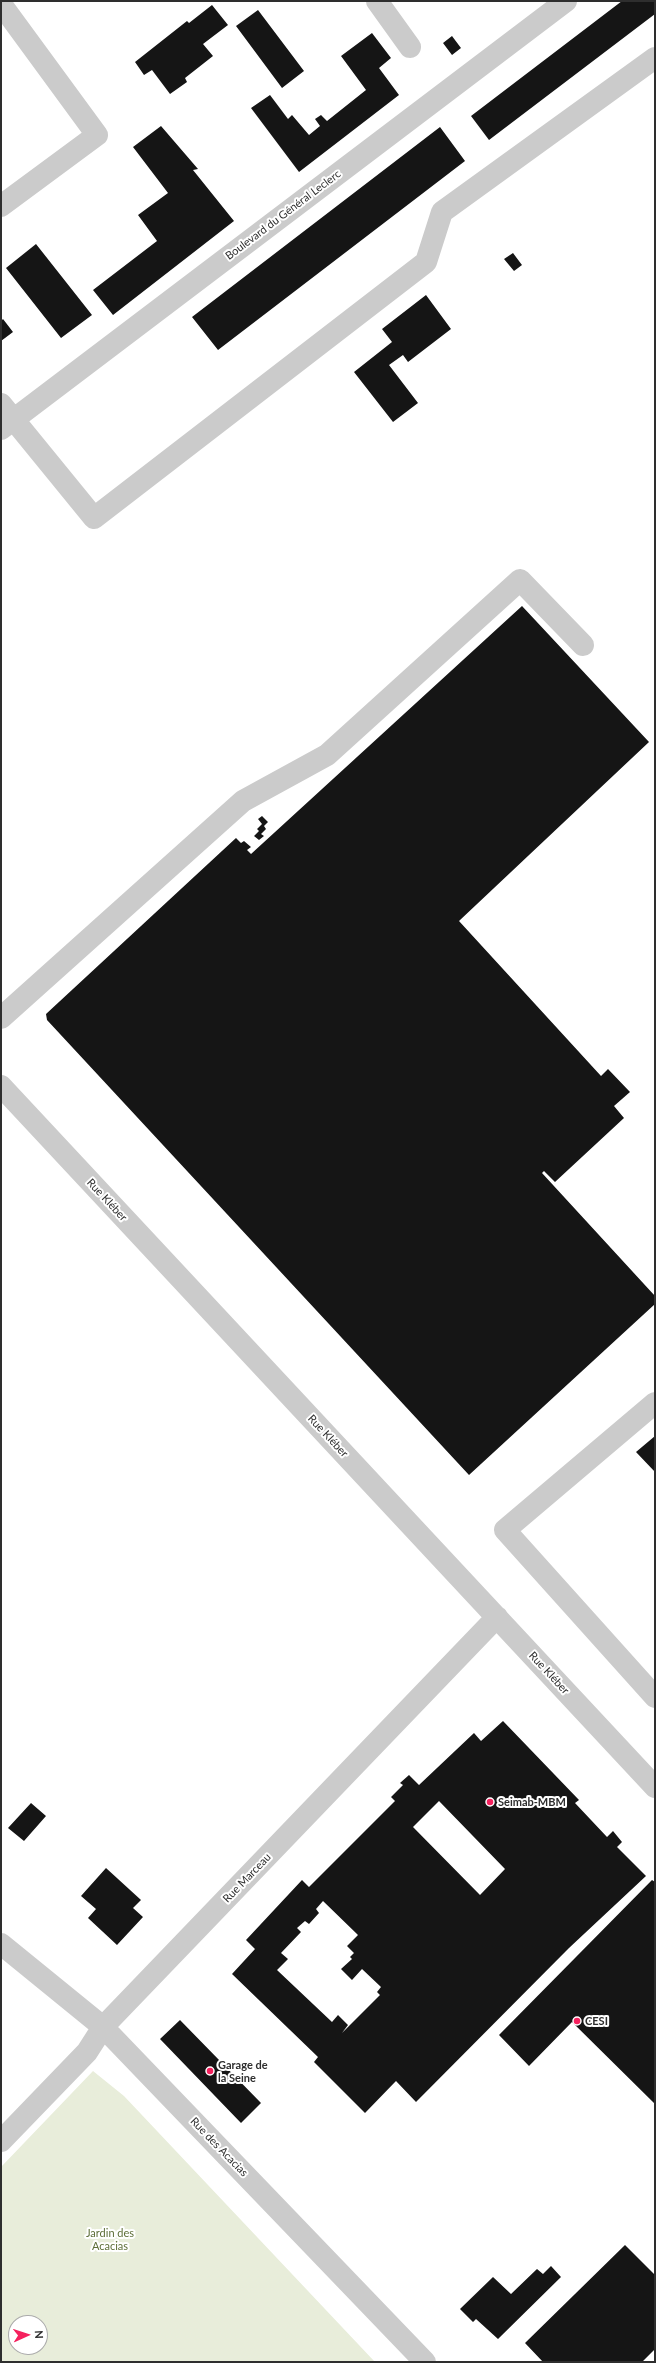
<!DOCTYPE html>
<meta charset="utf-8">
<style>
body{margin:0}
#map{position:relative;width:656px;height:2363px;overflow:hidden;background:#fff;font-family:Lato,sans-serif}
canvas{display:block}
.frame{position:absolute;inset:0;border:2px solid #2e2e2e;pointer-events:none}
.north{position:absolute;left:8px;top:2315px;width:40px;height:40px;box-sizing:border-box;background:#fff;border:1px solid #ababab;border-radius:50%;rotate:87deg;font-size:11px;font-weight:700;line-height:16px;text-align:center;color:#2e2e2e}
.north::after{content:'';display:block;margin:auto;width:14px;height:18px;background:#f5215e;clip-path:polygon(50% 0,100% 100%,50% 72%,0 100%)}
</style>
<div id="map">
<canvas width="656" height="2363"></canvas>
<div class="frame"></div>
<div class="north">N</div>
</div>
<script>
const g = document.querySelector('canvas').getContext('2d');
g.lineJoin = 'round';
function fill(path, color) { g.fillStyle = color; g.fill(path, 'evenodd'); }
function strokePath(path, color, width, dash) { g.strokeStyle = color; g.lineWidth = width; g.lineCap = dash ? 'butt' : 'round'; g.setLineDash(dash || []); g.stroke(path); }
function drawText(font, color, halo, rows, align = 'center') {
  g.font = font + ' Lato,sans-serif'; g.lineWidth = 4; g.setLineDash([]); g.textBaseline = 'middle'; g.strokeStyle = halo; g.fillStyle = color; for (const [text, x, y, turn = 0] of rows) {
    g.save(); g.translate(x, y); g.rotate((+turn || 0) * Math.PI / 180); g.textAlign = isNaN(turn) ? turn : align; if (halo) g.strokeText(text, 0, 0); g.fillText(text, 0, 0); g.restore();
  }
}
fill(new Path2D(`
 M93,2071l31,25 251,266h-374v-195zM16,2323h24v24h-24z`), '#e8edda');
fill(new Path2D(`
 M622,1h33v13l-166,126 -18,-24z
 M212,5l16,20 -25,19 10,12 -28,22 2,4 -17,12 -18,-24 -8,5 -9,-13 52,-41 2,2z
 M258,10l46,61 -22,17 -46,-62z
 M372,33l19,25 -12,10 20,27 -100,77 -48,-64 19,-13 18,24 4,-4 17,20 11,-9 -5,-7 6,-4 6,6 39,-31 -25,-34z
 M452,36l9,12 -9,7 -9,-12z
 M161,126l37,43 -5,1 41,51 -121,94 -20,-25 64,-49 -19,-26 30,-22 -35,-46z
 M440,127l25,34 -247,189 -26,-33z
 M36,244l56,71 -31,23 -55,-70z
 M513,253l9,12 -8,6 -10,-12z
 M426,295l25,34 -43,33 -5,-7 -14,10 29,38 -25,19 -39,-50 38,-30 -10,-13z
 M3,319l10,13 -12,9v-20z
 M522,606l127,136 -190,179 142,155 7,-7 22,23 -16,14 10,12 -69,64 -11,-11 -2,2 113,123v8l-186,171 -422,-455 -1,-6 190,-176 5,5 3,-2 7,6 -4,3 4,4z
 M262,816l6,6 -4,4 2,3 -5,5 3,2 -5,4 -5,-4 5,-5 -2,-2 5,-5 -4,-5z
 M655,1436v36l-19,-20z
 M503,1721l76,79 -4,3 32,34 6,-6 9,11 -5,5 29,29 -77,72 -153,154 -20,-21 -31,32 -51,-51 4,-5 -86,-83 23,-25 -9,-9 56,-60 7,7 86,-86 -4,-4 12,-12 -3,-2 9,-8 10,10 55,-52 7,8zM439,1801l66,68 -25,26 -67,-68zM323,1901l35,34 -11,11 7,7 -4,4 2,2 -11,10 11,11 10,-11 19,18 -4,5 3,3 -38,38 6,-8 -10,-10 -6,7 -55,-52 11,-11 -7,-6 20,-21 -4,-4 8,-7 4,3 10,-11 -3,-4z
 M31,1803l15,13 -22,25 -16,-13z
 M106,1868l35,32 -8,8 10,9 -26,28 -29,-27 8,-9 -15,-13z
 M652,1880l3,2v222l-83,-82 -43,44 -30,-31z
 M180,2020l81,83 -20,20 -81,-84z
 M625,2245l30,30v74l-13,13h-99l-18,-19z
 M551,2266l10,11 -63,62 -22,-20 -3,3 -13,-13 33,-32 18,17 26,-25 6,5z`), '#151515');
strokePath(new Path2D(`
 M377,1l33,46
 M1,4l96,131 -96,71
 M1,404l93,114 332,-256 16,-50 213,-154
 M1,429l565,-428
 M1,1018l242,-217 84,-46 193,-175 63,65
 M1,1086l654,701
 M655,1403l-150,127 150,167
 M1,1944l102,83 322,335
 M1,2141l86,-89 16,-25 394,-410`), '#cbcbcb', 22);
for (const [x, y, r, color] of [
 [490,1802,4,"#f5215e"],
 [577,2021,4,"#f5215e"],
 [210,2071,4,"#f5215e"]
]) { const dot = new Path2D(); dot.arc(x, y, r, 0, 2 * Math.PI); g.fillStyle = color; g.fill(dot); strokePath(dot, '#fff', 1.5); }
drawText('11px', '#2e2e2e', '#fff', [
 ["Boulevard du Général Leclerc",283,215,-37],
 ["Rue Kléber",107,1200,47],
 ["Rue Kléber",328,1436,47],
 ["Rue Kléber",549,1673,47],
 ["Rue Marceau",247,1878,-46],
 ["Rue des Acacias",219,2147,46]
]);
drawText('bold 11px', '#2e2e2e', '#fff', [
 ["Seimab-MBM",498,1802],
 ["CESI",585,2021],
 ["Garage de",218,2065],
 ["la Seine",218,2078]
], 'left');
drawText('11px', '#5d6e38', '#fff', [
 ["Jardin des",110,2233],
 ["Acacias",110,2246]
]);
</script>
